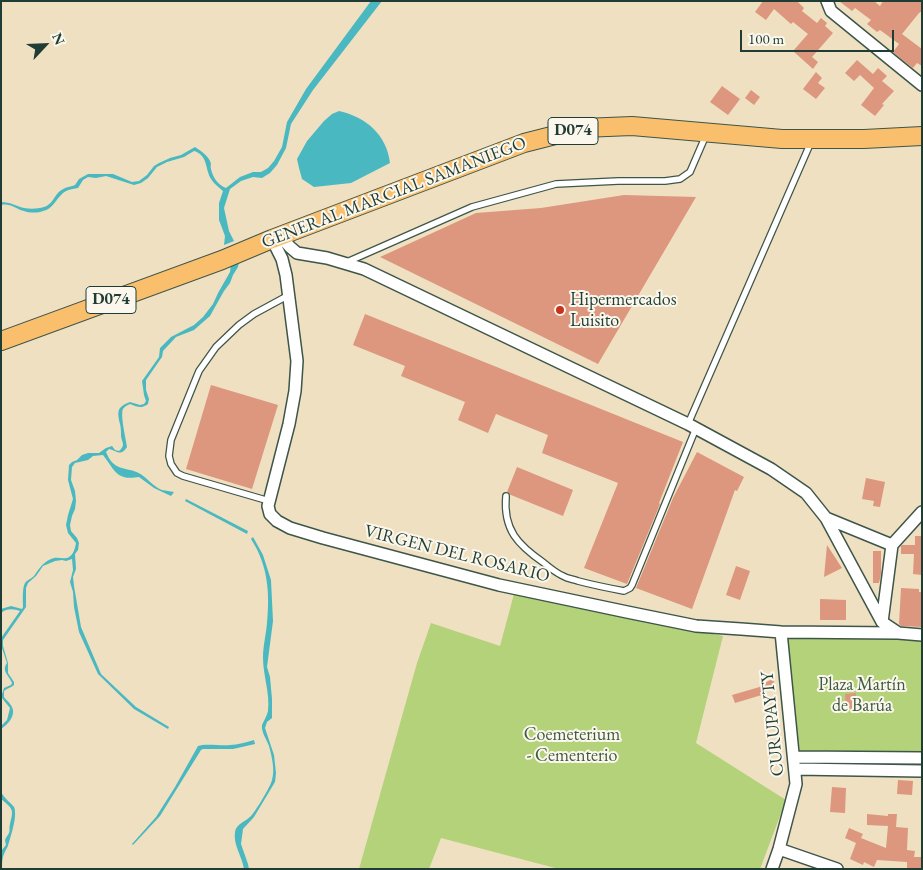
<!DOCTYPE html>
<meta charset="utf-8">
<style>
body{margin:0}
#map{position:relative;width:923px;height:870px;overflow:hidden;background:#efe0c1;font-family:"EB Garamond",serif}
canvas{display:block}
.frame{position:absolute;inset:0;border:2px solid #1f3d34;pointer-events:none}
.north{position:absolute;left:20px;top:20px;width:50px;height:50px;-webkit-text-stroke:4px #fbf7ec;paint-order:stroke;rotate:65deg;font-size:14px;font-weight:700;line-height:20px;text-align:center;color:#1f3d34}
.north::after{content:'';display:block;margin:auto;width:18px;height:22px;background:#1f3d34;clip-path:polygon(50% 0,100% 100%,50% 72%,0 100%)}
.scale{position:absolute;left:740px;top:30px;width:154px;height:22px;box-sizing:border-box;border:2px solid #1f3d34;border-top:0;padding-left:6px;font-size:15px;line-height:18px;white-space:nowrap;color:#1f3d34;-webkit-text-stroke:4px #fbf7ec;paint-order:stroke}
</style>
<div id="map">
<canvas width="923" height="870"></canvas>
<div class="frame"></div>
<div class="north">N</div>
<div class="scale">100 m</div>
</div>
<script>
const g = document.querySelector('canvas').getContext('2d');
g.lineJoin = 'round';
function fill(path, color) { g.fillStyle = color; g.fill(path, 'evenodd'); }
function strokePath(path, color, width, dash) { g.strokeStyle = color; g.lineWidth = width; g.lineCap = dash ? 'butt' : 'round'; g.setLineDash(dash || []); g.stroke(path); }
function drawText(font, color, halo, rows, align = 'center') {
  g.font = font + ' "EB Garamond",serif'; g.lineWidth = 4; g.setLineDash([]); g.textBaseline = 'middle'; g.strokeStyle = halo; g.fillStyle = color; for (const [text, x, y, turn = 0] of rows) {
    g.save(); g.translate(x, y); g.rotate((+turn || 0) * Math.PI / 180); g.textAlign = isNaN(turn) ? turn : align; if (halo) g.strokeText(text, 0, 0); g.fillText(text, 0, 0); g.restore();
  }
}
fill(new Path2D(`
 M514,594l209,42 -27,107 90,57 -26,69h-201l-118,-31 -12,31h-70l58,-206 14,-40 69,23z
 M783,634l139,3v119l-122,-3z`), '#b3d279');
fill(new Path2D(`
 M371,1h11l-69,89 -22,34 -5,24 -9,17 -7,8 -8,5 -9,-1 -12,4 -11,8 -6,19 5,23 5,10 -10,4 1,-9 -6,-16v-17l4,-12c-4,-4 -9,-7 -12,-12 -6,-10 -3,-24 -17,-28l-10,6 -17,5 -10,5 -9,11 -7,5 -7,2 -28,-9 -10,2 -8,-1 -5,3 -5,8c-5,1 -10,1 -15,5 -7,6 -10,16 -20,18 -5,2 -14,2 -19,0 -9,-2 -13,-8 -23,-6v-3c9,0 15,4 23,6 6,1 14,1 20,-1 8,-2 10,-11 16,-16 5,-4 10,-4 15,-6l4,-6 9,-5h25l19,8 7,-1 8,-6 7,-9 5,-3 11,-5 11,-3 14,-8c6,4 12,8 15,14 2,5 0,3 1,8 2,9 7,16 15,19l14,-11 13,-5h8l7,-4 6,-7 8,-14 5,-25 19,-33z
 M339,111c27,6 48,24 51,52l-39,20 -37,4 -12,-8 -3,-11 -2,-9 10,-18 17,-20 8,-7z
 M239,262l-1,5 -5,8 -3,8 -6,8 -14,25 -16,14 -18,7 -13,14 -1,6 -16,23v10l3,9 -1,5c-7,5 -10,3 -18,0 -2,1 -5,2 -7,5 -3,6 3,30 4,38 -7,10 -9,4 -18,2l-3,3c9,22 21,13 36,23 7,5 12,12 20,15 4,1 8,1 12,2l-3,4 -17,-8 -15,-11c-23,4 -24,-7 -36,-22l-10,1 -5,4 -13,3 -3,4 -1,13 4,11 1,10 -1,8 -3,7 -2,9 1,6 6,7 2,5 -1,7 -3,4 1,15 -3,8 1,9 7,41 20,47 35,33 33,20 -1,2 -34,-20 -36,-35 -19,-42 -5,-25 -1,-15 -3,-10 3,-12 -1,-11 -6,2 -4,-1 -7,1 -12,5 -7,10 -8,7 -2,5v19l-23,33v6l5,17v10l6,9v3c-3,3 -7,3 -10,6v6c2,3 4,4 6,7 8,9 -1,20 -9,25v-3l6,-6 3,-12 -9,-11 3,-9 7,-3 1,-2c-3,-8 -11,-12 -5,-20l-5,-15 -1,-10 19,-27c-6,-2 -13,-3 -19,2v-4l10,-3 11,3 1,-2c0,-6 -1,-19 2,-24 2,-3 6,-4 9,-7 6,-9 10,-15 20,-18 5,-1 11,2 15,-1 5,-3 6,-9 7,-14l-8,-10 -2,-8 2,-10 5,-16 -5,-19 1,-15 3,-3 5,-2 5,-5 6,-2h11l7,-5 6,-2 3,4 4,1c7,-6 3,-8 2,-15 0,-4 0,-8 -1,-12 -3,-13 -3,-17 10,-22l10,3 4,-1 2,-3 -2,-6 -2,-14 17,-24 1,-9 11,-11 23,-12 9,-8 10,-13 5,-11 12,-21 1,-8z
 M186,499l62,32 -1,3 -62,-33z
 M253,537l10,18 8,25 2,41 -6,46 3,10 2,22v19l-5,4 -2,6 9,27 2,18 -1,9 -21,35 -11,12 -2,15 7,20 1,5h-5c-2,-13 -11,-24 -9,-37 1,-8 10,-10 16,-16 4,-4 20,-30 21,-36 3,-10 0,-23 -3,-34 -2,-6 -8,-14 -7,-21 2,-5 5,-9 6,-14 2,-18 -5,-36 -5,-53 0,-12 3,-23 4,-35 3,-30 1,-58 -16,-84z
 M254,740l1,4 -22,5h-30l-2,1 -41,66 -27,29 -1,-1 24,-27 19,-30 23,-41c7,-3 23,0 32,-1 8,0 16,-3 24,-5z
 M1,792c4,7 10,11 13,15 4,9 -4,31 -6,39 -2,4 -4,7 -5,11 -1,4 -1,8 -1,12h-1v-18l5,-6 -1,-5c1,-3 3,-5 4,-7 1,-3 0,-6 1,-9 4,-15 3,-15 -9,-25z`), '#49b8c1');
fill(new Path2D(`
 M763,1h34l7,7 -2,3 15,12 4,-5 6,5 -2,3 8,7 -21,24 6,5 -5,7 -20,-18 15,-17 -15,-12 -2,2 -17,-15 -8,11 -11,-8z
 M839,1h35l6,5 3,-5h39v10l-3,2 -17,21 20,15v17l-5,-3 -4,5 -8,-6 -12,-10 6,-8 -19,-14 -3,2 -10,-8 4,-4 -16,-12 -3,3z
 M857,60l16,14 5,-6 9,8 -5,5 12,10 -12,13 2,1 -9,11 -14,-11 13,-17 -14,-13 -6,6 -9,-8z
 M816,72l6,6 -4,5 7,5 -9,11 -13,-10z
 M722,86l18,13 -12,16 -18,-13z
 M751,90l9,7 -6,8 -9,-7z
 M624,195l72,2 -98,167 -218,-107 96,-44 65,-5z
 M365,314l318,128 -24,61 1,1 -33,80 -43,-16 34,-85 -76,-30 6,-18 -52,-21 -8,19 -30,-13 7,-18 -64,-26 4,-10 -52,-21z
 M211,385l67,20 -26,84 -66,-20z
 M697,452l47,25 -7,14 -2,-1 -43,119 -56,-21 37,-90z
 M517,467l56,23 -10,26 -52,-21 -4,-3z
 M866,478l19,4 -5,25 -7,-1 1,-5 -12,-2z
 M915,536h7v39l-9,-1 1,-20h-13v-8l1,-1h13z
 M827,545l15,23 -18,9z
 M873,551h8v23l-2,9h-6z
 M736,566l14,5 -10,29 -14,-5z
 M901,588l18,1v3h3v35l-21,-1 -2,-2z
 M820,599l26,1v20h-26z
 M773,679l3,8 -9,4 -3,-8z
 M763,686l2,8 -30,9 -3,-8z
 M856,693l1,15 -11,1 -1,-15z
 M898,780l15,1 -1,14 -15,-1z
 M832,787l14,1 -1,25 -15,-1z
 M867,814l21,2v-2h9l-1,13 12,1 -1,22 8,1 -1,6h7v12h-14v-7l-30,-2 -3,7 -10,-5 -1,3 -13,-6 6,-16 -11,-5 4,-10 14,6 -2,4 25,10 2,-22 -21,-1z`), '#dc977e');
const service = new Path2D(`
 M347,262l125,-55 84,-23 62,-3h47l15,-2 10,-7 16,-37
 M688,424l123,-282
 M506,496c-3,34 12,49 38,67 6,5 12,10 19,13 5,3 10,3 15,5 15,4 30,7 46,10l6,-3 2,-3 64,-157
 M269,501l-86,-25 -6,-3 -6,-9 -2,-8 2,-16 28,-69 17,-24 23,-22 15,-11 35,-19`);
const minor = new Path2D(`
 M827,1l4,10 91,74
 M280,236l10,11 7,6 30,5 37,11 324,155 83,45 35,24 20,25 56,104 15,10
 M272,239l10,20 4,16 11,86 -2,30 -6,33 -21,82 2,8 7,7 13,7 33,10 176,47 128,27 69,14 45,3 40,3 117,1 24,2
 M826,518l66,27 -10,77
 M892,545l30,-33
 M794,757l128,1
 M796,769l126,2
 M779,849l58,20
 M772,869l7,-20 17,-65 -15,-152`);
const primary = new Path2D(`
 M1,341l221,-81 50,-21 252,-96 59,-15 49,-2 150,13h82l58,-3`);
strokePath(service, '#3e5549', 8);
strokePath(minor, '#3e5549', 14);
strokePath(primary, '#3e5549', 20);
strokePath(service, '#fff', 5.5);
strokePath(minor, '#fff', 11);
strokePath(primary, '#f9bf6d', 18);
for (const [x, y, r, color] of [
 [560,310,5,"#c8321e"]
]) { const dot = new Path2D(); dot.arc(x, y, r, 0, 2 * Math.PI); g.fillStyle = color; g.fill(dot); strokePath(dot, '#fbf7ec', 2); }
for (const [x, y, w] of [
 [573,131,50],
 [111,300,50]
]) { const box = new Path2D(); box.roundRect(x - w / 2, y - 13.5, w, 27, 4); g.fillStyle = '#fbf7ec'; g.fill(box); strokePath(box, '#1f3d34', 1); }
drawText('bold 16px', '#1f3d34', null, [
 ["D074",573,131],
 ["D074",111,300]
]);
drawText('18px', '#1f3d34', '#fbf7ec', [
 ["GENERAL MARCIAL SAMANIEGO",394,193,-21],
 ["VIRGEN DEL ROSARIO",457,554,14],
 ["CURUPAYTY",773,724,-96]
]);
drawText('18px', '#1f3d34', '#fbf7ec', [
 ["Hipermercados",570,300],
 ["Luisito",570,321]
], 'left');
drawText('18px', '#3d5b42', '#fbf7ec', [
 ["Plaza Martín",862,685],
 ["de Barúa",862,706],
 ["Coemeterium",572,735],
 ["- Cementerio",572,756]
]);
</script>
